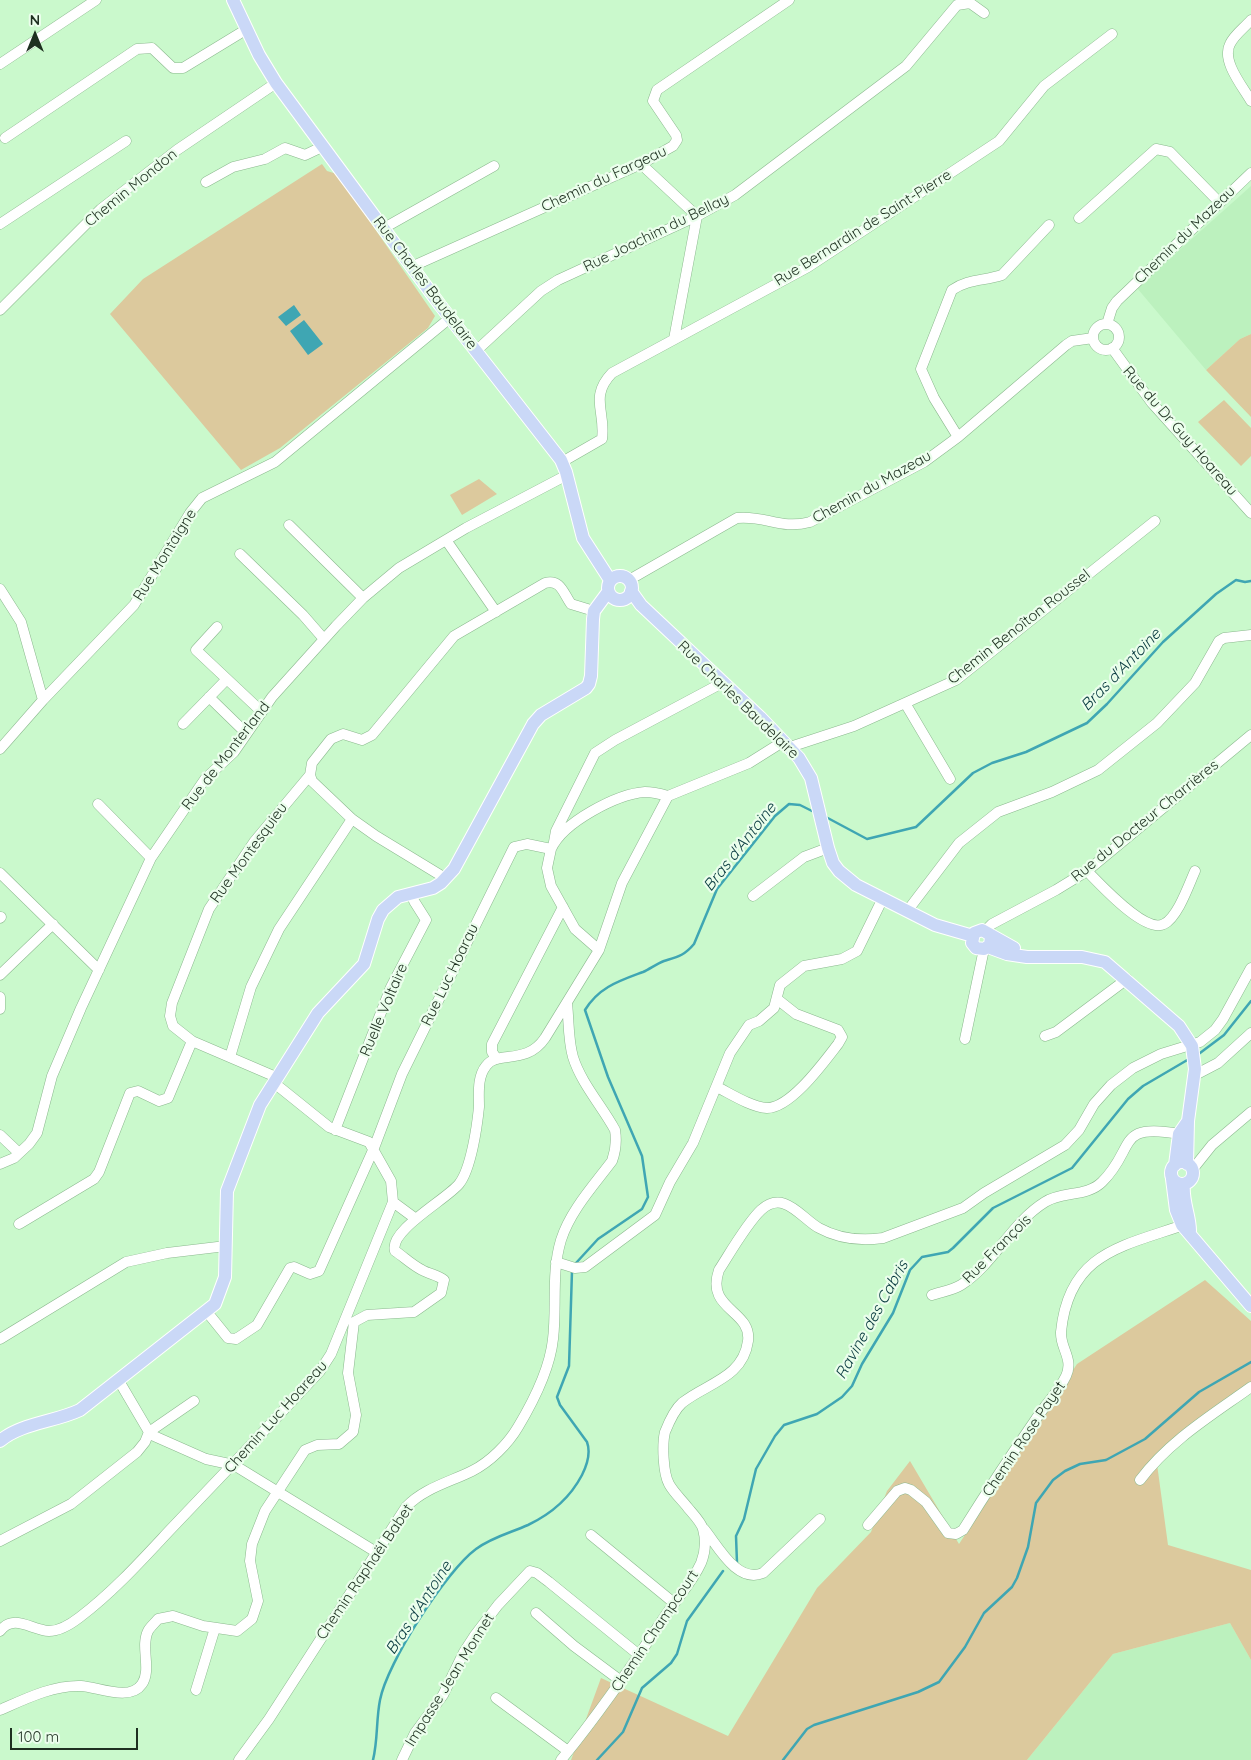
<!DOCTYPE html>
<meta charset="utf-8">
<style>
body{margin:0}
#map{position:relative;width:1251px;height:1760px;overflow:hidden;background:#caf9cc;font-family:Quicksand,sans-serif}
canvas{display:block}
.north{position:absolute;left:10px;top:10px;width:50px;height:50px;-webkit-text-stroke:4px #ebfeec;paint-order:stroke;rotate:0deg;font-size:14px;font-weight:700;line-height:20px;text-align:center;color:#1e3020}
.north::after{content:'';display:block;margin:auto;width:18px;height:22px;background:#1e3020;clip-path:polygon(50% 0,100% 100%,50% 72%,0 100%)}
.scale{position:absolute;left:10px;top:1728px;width:128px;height:22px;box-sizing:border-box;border:2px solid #1e3020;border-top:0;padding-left:6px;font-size:15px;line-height:18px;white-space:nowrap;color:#1e3020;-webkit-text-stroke:4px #ebfeec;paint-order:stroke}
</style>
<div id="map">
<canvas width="1251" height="1760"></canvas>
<div class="north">N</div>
<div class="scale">100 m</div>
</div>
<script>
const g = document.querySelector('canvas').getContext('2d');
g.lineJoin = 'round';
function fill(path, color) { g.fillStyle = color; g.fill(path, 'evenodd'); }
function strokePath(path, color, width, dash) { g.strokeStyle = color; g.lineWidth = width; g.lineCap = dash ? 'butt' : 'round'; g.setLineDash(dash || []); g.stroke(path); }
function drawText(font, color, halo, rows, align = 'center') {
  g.font = font + ' Quicksand,sans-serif'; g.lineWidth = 4.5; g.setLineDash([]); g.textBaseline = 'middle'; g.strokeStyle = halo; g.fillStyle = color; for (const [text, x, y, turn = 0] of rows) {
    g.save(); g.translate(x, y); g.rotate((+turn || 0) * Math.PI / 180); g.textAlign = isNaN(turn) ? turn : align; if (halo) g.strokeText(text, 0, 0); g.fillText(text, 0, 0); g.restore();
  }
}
fill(new Path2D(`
 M1251,186v148l-11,5 -34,31 -69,-82z
 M1230,1623l21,37v100h-224l86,-106z`), '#bcf1be');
fill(new Path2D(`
 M322,164l5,7 10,3 98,142 -7,12 -148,120 -39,22 -131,-156 33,-35z
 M1251,334v83l-45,-47 34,-31z
 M1224,400l27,28v28l-10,10 -43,-44z
 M479,479l18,15 -35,21 -12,-20z
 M1205,1280l46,41v64l-94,79 11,81 83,25v90l-21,-37 -117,31 -86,106h-456l30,-82 127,58 89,-148 54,-56 16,-41 23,-30 49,83 118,-180z`), '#dcc99d');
fill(new Path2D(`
 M294,305l7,10 -15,11 -8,-9z
 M304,320l19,24 -15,11 -18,-24z`), '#3fa6b3');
strokePath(new Path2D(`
 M824,816l43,23 49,-12 57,-54 19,-10 34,-11 61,-29 20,-19 56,-62 53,-48 20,-14 9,2 6,-1
 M1196,1056l28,-21 27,-34
 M576,1263l22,-24 44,-30 6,-12 -6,-41 -34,-79 -23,-67c14,-23 34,-29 58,-38 7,-3 13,-8 21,-11 13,-4 20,-5 30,-17l23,-55 58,-73 14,-12 11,1 14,7
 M737,1563l-1,-27 8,-17 12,-50 19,-33 9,-11 33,-11 25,-17 10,-11 10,-22 31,-51 17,-43 12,-13 26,-5 5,-4 40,-40 79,-40 56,-69 15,-13 46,-27
 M373,1760c5,-20 3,-40 7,-60 7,-37 66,-129 96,-151 16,-12 34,-16 52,-24 23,-11 42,-27 54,-50 5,-10 9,-22 5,-33l-27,-37 -3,-8 12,-31 3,-95
 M597,1760l26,-28 19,-44 29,-25 6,-9 10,-33 36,-50
 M783,1760l24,-31 7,-4 104,-33 21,-10 26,-35 19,-34 28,-26 5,-9 11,-31 8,-44 17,-23 12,-9 15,-7 26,-4 39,-21 54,-47 52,-30`), '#3fa6b3', 2.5);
const minor = new Path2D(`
 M1251,20c-7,8 -17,15 -21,24 -9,17 13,43 21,57
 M0,64l96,-64
 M5,138l132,-89 15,-1 21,20h10l64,-39
 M641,164l56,52 -23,123
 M206,182l27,-15 32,-8 20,-11 20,7 19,-9
 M1079,218l77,-69 14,3 49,50
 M0,224l126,-83
 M384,228l110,-62
 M411,267l230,-103 32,-18 4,-6 -1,-5 -23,-34 4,-11 132,-90
 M0,310l101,-101 76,-59 99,-67
 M1107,324l5,-16 5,-7 134,-128
 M1093 337a13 13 0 1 1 26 0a13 13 0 1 1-26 0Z
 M1112,348l40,55 99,110
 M476,351l65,-60 17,-11 139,-64 38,-21 171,-129 51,-61 13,-2 14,10
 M958,437l-24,-39 -13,-29 31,-79c16,-11 32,-9 50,-15l47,-50
 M562,462l40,-23c4,-27 -13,-42 10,-66l196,-106 191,-126 45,-55 68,-52
 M289,525l74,73
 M446,540l50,72
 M240,554l63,61 20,23
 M629,580l108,-62c29,-3 43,12 73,4l114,-60 34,-25 108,-92 6,-4 21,-3
 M0,589l21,33 22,78
 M217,627l-21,23 66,62
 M209,697l37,36
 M905,703l45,76
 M183,724l43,-44
 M790,747l64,-21 102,-46 199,-159
 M0,749l43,-49 91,-95 56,-92 12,-15 73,-36 175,-144
 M98,804l53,54
 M554,842l2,-11 39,-78 20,-13 107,-57
 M551,849l-4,19 4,18 24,43 24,21
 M1087,871c12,12 58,63 77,53 14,-7 25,-40 31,-53
 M0,873l99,97
 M445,878l-69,-42 -24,-17 -40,-38 -2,-6 2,-12 19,-24 12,-5 19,6 10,-5 82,-99 91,-53c16,-4 18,10 26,21l23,7
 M753,896l51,-39 24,-9
 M908,910l51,-67 39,-31 54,-20 46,-22 59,-47 38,-40 24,-42 5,-3 27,-3
 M0,918l1,-1
 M985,931l7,-7 64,-34 31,-19 164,-136
 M0,975l53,-51
 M0,997v12
 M1045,1036l11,-4 71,-53
 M965,1039l19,-90
 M230,1057l21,-70 28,-58 73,-110
 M497,1059l-5,-7v-8l71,-137
 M1195,1075l23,-12 33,-30
 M276,1077l-84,-36 -19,-15 -3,-10 2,-13 37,-94 45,-67 56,-67
 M717,1087c14,7 34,20 50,21 24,0 57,-46 71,-64l4,-7 -4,-7 -42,-16 -19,-15
 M335,1130l56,-143 35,-67 -12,-19 -2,-7
 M0,1135l19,18
 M0,1164l14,-6 15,-14 8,-11 15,-57 29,-68 70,-150 54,-79 29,-27 38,-55 64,-71 27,-28 36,-30 67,-40 101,-53
 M1192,1170l20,-25 39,-33
 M393,1202l23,17
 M19,1224l75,-45 5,-7 31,-79 8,-2 21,10 9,-3 24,-57
 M556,1262l19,6 10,-1 70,-52 15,-33 23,-39 37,-90 19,-28 10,-4 15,-13 6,-23 24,-19 38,-7 15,-8 26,-53
 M932,1295c9,-3 21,-5 29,-10 33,-21 50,-62 84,-83 17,-11 42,-5 57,-20 34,-33 13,-60 77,-48
 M207,1312l21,26 8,1 21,-14 33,-57 4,-1 16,7 9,-3 55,-123 28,-74 112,-227 13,-3 24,5c12,-27 66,-55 94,-57 9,0 16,2 23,4
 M0,1339l126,-77 41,-9 59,-7
 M119,1381l30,51 5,4 52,23 28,6 142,87
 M1140,1480c29,-39 72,-65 111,-93
 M868,1525l29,-34 8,-3 6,2 15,12 22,31 8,1 7,-4c23,-37 48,-75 73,-111 9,-14 23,-28 30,-43 8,-17 -6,-28 -5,-44 8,-82 65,-86 128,-109
 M704,1529c14,17 33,55 59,44l57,-54
 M591,1535l83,68
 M0,1541l71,-37 66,-52 8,-10 4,-10 45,-31
 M536,1613l38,33 47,35
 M0,1631c14,-18 31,-1 49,0 11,0 22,-7 31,-14 33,-25 61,-56 89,-86 51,-53 101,-106 151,-160l11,-17 62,-152 -2,-21 -22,-39 -40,-15 -56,-45
 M196,1690l19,-62
 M496,1698l72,53
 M0,1710c25,-11 53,-25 81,-24 17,1 49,16 61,-2 10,-15 -2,-37 6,-53 2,-4 7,-8 10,-12l15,-3 30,10 34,5 15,-12 6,-18 -8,-40 2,-17 13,-33 40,-61 12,-5 22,-1 14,-12 3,-17 -8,-42 6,-51 13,-7 47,-3 27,-19 3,-13c-6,-5 -15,-6 -22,-10 -10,-5 -18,-13 -27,-19 -7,-20 52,-52 64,-67 12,-15 18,-57 20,-77 0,-13 -2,-30 7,-41 11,-16 40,0 59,-28l54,-88 23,-67 46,-87 81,-33 35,-22
 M239,1760l30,-41 137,-212c18,-19 44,-25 66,-36 18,-9 36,-27 46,-44 15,-25 32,-59 35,-88 4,-33 -2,-66 8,-99 9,-29 33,-55 51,-79 4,-11 5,-19 3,-31 -13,-24 -34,-47 -42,-73 -5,-17 -4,-36 -6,-54
 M402,1760l13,-27 28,-38 21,-43 11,-17 23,-30 32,-34 7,2 12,9 90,73
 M561,1760c38,-46 71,-94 104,-144 12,-18 27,-33 36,-53 4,-10 5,-23 2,-34 -2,-7 -10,-15 -15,-21 -6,-8 -14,-15 -19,-24 -6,-11 -7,-40 -4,-52 4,-10 9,-22 17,-29 25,-20 61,-25 66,-62 4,-31 -43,-31 -29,-71 11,-17 28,-47 42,-60 23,-21 40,8 58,18 20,11 43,13 64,10l80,-30 21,-15 81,-48 14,-15 15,-26 17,-19 22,-17 28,-14 39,-12 15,-12 8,-11 28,-51`);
const major = new Path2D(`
 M233,0l26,55 17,28 164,222 121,155 5,12 17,66 27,42
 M608 588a12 12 0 1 1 24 0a12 12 0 1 1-24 0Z
 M631,591l10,14 119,112 39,41 12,20 17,70 5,15 6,8 17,14 79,40 38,11
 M991,937l-1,8 -6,4 -8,-1 -4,-5 2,-10 8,-3 32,18
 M988,947l19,7 20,3h55l23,5 74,64 13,20 3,23 -7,52 -1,43
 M1171 1173a11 11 0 1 1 22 0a11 11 0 1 1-22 0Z
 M1175,1165l4,-31 9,-13
 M1172,1179l4,31 6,15 69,81
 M1184,1184c-2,17 6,31 6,47
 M0,1441c21,-18 55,-19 80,-31l135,-106 10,-27 2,-86 33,-86 58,-92 46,-49 14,-45 5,-9 15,-13 35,-9 8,-5 13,-14 79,-145 8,-9 45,-27 3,-4 2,-8 2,-57 1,-8 14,-19`);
strokePath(minor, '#8bb88e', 11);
strokePath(major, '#fff', 14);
strokePath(minor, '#fff', 10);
strokePath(major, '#cad8f7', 12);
drawText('15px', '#1e3020', '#ebfeec', [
 ["Chemin du Fargeau",604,179,-25],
 ["Chemin Mondon",131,188,-39],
 ["Rue Bernardin de Saint-Pierre",863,228,-32],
 ["Rue Joachim du Bellay",656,233,-26],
 ["Chemin du Mazeau",1185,235,-44],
 ["Rue Charles Baudelaire",425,283,53],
 ["Rue du Dr Guy Hoareau",1180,431,49],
 ["Chemin du Mazeau",872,487,-29],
 ["Rue Montaigne",165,555,-58],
 ["Chemin Benoîton Roussel",1019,627,-38],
 ["Rue Charles Baudelaire",738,700,44],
 ["Rue de Monterland",226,756,-52],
 ["Rue du Docteur Charrières",1145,821,-39],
 ["Rue Montesquieu",249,853,-54],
 ["Rue Luc Hoarau",450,975,-64],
 ["Ruelle Voltaire",384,1010,-67],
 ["Rue François",997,1249,-45],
 ["Chemin Luc Hoareau",276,1417,-48],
 ["Chemin Rose Payet",1024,1439,-56],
 ["Chemin Raphaël Babet",365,1572,-56],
 ["Chemin Champcourt",655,1631,-56],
 ["Impasse Jean Monnet",450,1680,-58]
]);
drawText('italic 16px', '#083a3f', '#ebfeec', [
 ["Bras d'Antoine",1121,670,-46],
 ["Bras d'Antoine",740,847,-52],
 ["Ravine des Cabris",872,1320,-61],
 ["Bras d'Antoine",419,1608,-57]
]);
</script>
